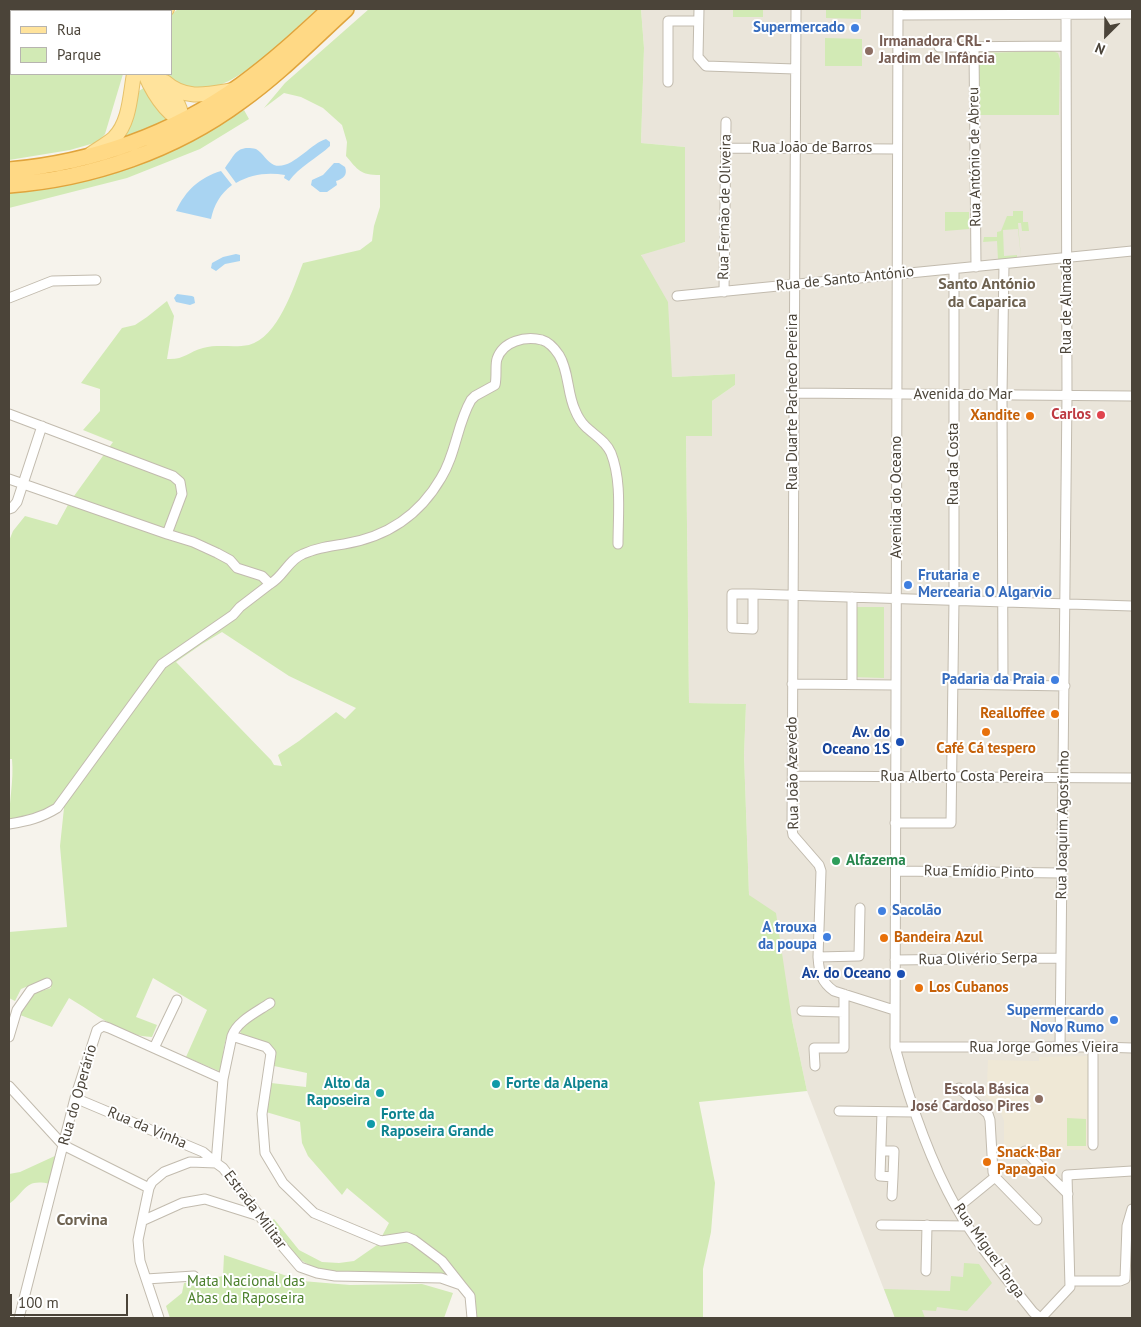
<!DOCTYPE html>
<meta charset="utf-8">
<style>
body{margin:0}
#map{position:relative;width:1141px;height:1327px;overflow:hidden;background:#f6f3ec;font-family:"PT Sans",sans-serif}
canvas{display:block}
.frame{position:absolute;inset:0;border:10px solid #4b4439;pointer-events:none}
.legend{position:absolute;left:10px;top:10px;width:162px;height:65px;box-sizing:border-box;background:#fff;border:1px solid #b7b4b0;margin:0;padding:6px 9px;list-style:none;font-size:15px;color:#4b4439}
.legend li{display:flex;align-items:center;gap:10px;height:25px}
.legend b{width:25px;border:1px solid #b7b4b0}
.north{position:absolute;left:1081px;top:10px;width:50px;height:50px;-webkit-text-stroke:4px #fff;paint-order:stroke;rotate:203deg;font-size:14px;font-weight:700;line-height:20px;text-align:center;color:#4b4439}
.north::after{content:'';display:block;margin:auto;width:18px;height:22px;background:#4b4439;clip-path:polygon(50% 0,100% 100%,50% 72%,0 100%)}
.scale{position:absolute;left:10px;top:1294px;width:118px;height:22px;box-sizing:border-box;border:2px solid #4b4439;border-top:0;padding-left:6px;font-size:15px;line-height:18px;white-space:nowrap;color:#4b4439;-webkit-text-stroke:4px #fff;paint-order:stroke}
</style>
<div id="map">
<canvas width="1141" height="1327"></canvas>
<div class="frame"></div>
<ul class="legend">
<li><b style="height:6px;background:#ffe39c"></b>Rua</li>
<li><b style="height:14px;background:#d2eab5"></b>Parque</li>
</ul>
<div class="north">N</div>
<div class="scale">100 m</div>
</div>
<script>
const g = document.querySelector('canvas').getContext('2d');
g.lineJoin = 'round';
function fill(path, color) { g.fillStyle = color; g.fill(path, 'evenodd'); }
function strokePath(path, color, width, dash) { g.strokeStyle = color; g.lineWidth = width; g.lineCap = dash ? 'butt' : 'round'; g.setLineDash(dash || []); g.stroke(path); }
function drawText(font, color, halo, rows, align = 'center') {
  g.font = font + ' "PT Sans",sans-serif'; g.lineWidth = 4; g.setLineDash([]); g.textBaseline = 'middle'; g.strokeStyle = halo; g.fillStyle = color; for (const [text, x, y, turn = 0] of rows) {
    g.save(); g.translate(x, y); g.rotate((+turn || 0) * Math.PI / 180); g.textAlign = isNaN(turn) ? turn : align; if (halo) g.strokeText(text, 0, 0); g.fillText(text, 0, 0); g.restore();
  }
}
fill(new Path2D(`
 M641,9h491v1309h-237l-88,-227 -15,-71 -43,-125 -5,-140 2,-51 -57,-1 -3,-267 26,-35 23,-16v-11l-63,3 -31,-123 44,-12v-95l-44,-4 3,-95z`), '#eae5da');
fill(new Path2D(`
 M1090,1056l-1,94 -85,-1v-28l-5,-14 -19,-15 7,-8 1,-24 51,1v-4z`), '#efe8d6');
fill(new Path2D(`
 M9,9h151l-2,2h-147v63h112l-18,60 -7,8 -28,8 -61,10z
 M178,9h139c-30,27 -82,84 -124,81 -12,0 -22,-9 -30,-16h8v-59z
 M369,9h272l3,39 -3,95 44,4v95l-44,13 27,47 4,75 63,-3v11l-23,16v35h-26l3,267 57,1 -2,51 5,140 27,18 16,107 15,71 -108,11 16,81 -4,49 -8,37v49h-227l-1,-21 -10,-14 -11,-12 -40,-36 -13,-2 -20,5 8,-15 -42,-35 -5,7 -34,-39 -6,-13 -2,-21 -34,-10 5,-29 35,4 1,-14 -33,-7c4,-25 -15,-26 -34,-32l2,-7 32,-21 -6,-6c-10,6 -32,20 -38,29 -7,12 -7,30 -9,43l-35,-15 21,-47 -54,-32 -17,39 21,8 -5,12c-31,-1 -57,-24 -83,-39l-17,29 -32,-12 11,-21 20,-6 -4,-10 -26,11 -6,12 -6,-3v-66l58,-5 -7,-81 4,-38 -7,-6 -16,11 -32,10c0,-22 5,-42 3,-64h-3v-218l4,-10 12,-15 32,9 12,-22 44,-61 -30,-12 17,-19v-22l-19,-6 41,-55 13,-3 12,-8 20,-16 7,15 -7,43c17,1 21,-7 36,-11 15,-4 31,0 46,-3 29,-8 44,-56 54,-82l57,-13 12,-9 2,-15 6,-19v-32c-20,0 -22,-5 -34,-19l1,-14 -5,-17 -19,-17 -22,-11 -17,-4 -20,15 21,-25zM222,632l67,44 67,32 -11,11 -9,-7 -37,29 -21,14 4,11 -8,-1 -3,-5 -95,-98 26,-18z
 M733,9h30v8h-30z
 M826,9h35v10l-35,-1z
 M825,38l37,1v27h-37z
 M1052,51l6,2 2,6 -1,56h-81v-60l2,-2z
 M145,87l23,33 -51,21 22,-50z
 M244,110l5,9 -49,30 -73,29 -118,30v-17l39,-5 81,-18 67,-29z
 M1013,211h10v11h5l1,9h-7l-1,-8h-3l3,35 -3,-29 -15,1 1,26 13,-1v3l-19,2 -1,-19 -14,1 1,-5h13v-5l4,-1 6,-15h6z
 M945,212h24v17l-24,2z
 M855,607h29v71l-30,-1z
 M1067,1118l19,1v27h-19z
 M57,1155l-7,29c-26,-6 -24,8 -41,20v-30l11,-2z
 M274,1219l25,31 23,12 17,1 15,-2 23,-16 32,-3 14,8 21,18 5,9 -118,-5c-35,-7 -42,-23 -62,-49z
 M224,1255l78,26 48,4 72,-1 31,9 -9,25h-274l-4,-12 16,-13 2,-10 39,-7z
 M964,1263l15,1 13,19 -25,28 -30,-4 -1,4 -14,-1 3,8h-30l-11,-29 66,2 1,-15 12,1z`), '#d2eab5');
fill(new Path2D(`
 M326,139l4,3v4c-13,12 -31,21 -41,35l-5,-3 1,-3c-17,-3 -34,-1 -49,8l-11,-15c10,-13 11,-23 31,-19 7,4 11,13 18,16 17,6 37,-22 52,-26z
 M334,163h5l6,4c3,8 -2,12 -9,14l1,4 -10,7h-7l-9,-7 1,-5 11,-5z
 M221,171l11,14c-12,9 -18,20 -21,34l-35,-8c10,-21 23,-33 45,-40z
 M236,254l4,1v6l-15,3 -9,7 -5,-3 1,-5 11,-6z
 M177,294l15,2 2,1 1,6 -5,2 -14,-3 -2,-4z`), '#a9d4f2');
const minor = new Path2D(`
 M699,9l-1,48 8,9 89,3
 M796,9l-4,820 1,6 26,30 2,6 -3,86c1,15 3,25 16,34l60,19
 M898,9l-3,1038c15,56 33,110 61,160 21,38 50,71 77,105l7,6
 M898,15l234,-1
 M939,47l127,-1
 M974,47l2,220
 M668,82v-61h30
 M726,148l171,1
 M724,292l2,-170
 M677,296l455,-45
 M9,298l43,-17 44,-1
 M793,393l339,3
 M9,414l164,62 7,6 2,12 -15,40
 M9,479l158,55 26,8 24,11 13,7 7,8 25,8 8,8c14,-8 18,-24 33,-30 13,-6 27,-8 41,-10 43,-7 75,-28 97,-66 15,-24 16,-54 30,-78l4,-4 20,-11c2,-8 0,-21 2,-26 6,-18 28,-23 45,-19 7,2 13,9 17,15 10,16 8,38 16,55 2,5 6,12 10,16 9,9 21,15 26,27 11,28 7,62 7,91
 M9,509l3,-1 5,-6 25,-76
 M753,594v35l-21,-1v-34h21l379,12
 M792,684l103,1
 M852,684v-87
 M953,684l112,2
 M1003,685l-1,-290 2,-131
 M793,776l339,2
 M895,823h56l3,-223v-331
 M9,824c18,-3 32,-6 48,-16l105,-144 71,-49 7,-8 30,-23
 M896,871l165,2
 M818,957l41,-1 1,-48
 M895,960l166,-2
 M802,1011l42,1
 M232,1036l34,11 5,6 -9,61 3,39 18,30 31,30 67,28 26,-4 7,3 28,21 19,24
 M9,1037l8,-27 14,-20 16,-7
 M895,1047h206l31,1
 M1060,1047l7,-651 -1,-387
 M154,1048l23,-48
 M815,1066l-1,-18h30v-54
 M9,1086l54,59 86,43
 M75,1098l128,54 13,11
 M839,1111l75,1
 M1093,1145v-98
 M881,1151h13l-1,26 -13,-1 2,-64
 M1025,1151l43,43
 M216,1163l7,-84 9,-43c5,-15 25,-24 38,-33
 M995,1177l42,43
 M892,1196l1,-19
 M957,1208l38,-31 -2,-5 -3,-52 -2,-6 -29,-26
 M142,1221l40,-18 23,-4 54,17
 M881,1225l87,1
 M926,1271l1,-46
 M146,1279l48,-3
 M1070,1281h50l5,-2 2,-53 5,-17
 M19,1318l56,-220 22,-68 6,-4 6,2 114,51
 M159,1318l-19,-57 -2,-21 11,-52 3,-6 12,-10 26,-10 26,1 7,5 60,79 17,20 17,6 18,3 106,2 20,7 9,11 2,22
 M1041,1318l29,-31 -3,-112 65,-4`);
const primary = new Path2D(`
 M164,11l3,-2
 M145,74c9,21 22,42 44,51
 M157,74c9,15 30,33 23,52
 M165,82c21,19 44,12 69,8
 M91,154c7,-5 16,-10 23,-16 16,-16 16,-43 20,-64`);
const trunk = new Path2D(`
 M9,170c83,-7 164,-36 232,-85 32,-23 61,-50 89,-76
 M9,185c82,-6 166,-35 232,-84 38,-27 71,-61 105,-92`);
strokePath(minor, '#c2bbae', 11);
strokePath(primary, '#e6c16a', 16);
strokePath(trunk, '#e0a43c', 18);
strokePath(minor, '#fff', 9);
strokePath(primary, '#ffe39c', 14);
strokePath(trunk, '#ffd985', 15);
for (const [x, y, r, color] of [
 [855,28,5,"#3f7fe0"],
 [869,51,5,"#8d6e63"],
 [1101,415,5,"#e0444e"],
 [1030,416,5,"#e8710a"],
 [908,585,5,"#3f7fe0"],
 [1055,680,5,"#3f7fe0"],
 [1055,714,5,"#e8710a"],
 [986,732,5,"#e8710a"],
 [900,742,5,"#1a4fb4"],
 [836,861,5,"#2e9e5b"],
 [882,911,5,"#3f7fe0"],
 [827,937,5,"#3f7fe0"],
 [884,938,5,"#e8710a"],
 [901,974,5,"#1a4fb4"],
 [919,988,5,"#e8710a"],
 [1114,1020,5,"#3f7fe0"],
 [496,1084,5,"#0f9aa8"],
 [380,1093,5,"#0f9aa8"],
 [1039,1099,5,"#8d6e63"],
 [371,1124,5,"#0f9aa8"],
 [987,1162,5,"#e8710a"]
]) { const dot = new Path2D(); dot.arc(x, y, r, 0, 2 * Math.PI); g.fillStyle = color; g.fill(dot); strokePath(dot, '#fff', 2); }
drawText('bold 15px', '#366cbe', '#fff', [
 ["Supermercado",845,28],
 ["Frutaria e",918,576,"left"],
 ["Mercearia O Algarvio",918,593,"left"],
 ["Padaria da Praia",1045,680],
 ["Sacolão",892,911,"left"],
 ["A trouxa",817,928],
 ["da poupa",817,945],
 ["Supermercardo",1104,1011],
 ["Novo Rumo",1104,1028]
], 'right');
drawText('bold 15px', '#785e54', '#fff', [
 ["Irmanadora CRL -",879,42],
 ["Jardim de Infância",879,59],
 ["Escola Básica",1029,1090,"right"],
 ["José Cardoso Pires",1029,1107,"right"]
], 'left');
drawText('15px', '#4b4439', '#fff', [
 ["Rua João de Barros",812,148],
 ["Rua António de Abreu",975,157,-91],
 ["Rua Fernão de Oliveira",725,207,-89],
 ["Rua de Santo António",845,279,-6],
 ["Rua de Almada",1067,306,-90],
 ["Avenida do Mar",963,395],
 ["Rua Duarte Pacheco Pereira",793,402,-90],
 ["Rua da Costa",954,464,-90],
 ["Avenida do Oceano",897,497,-90],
 ["Rua João Azevedo",793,773,-91],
 ["Rua Alberto Costa Pereira",962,777],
 ["Rua Joaquim Agostinho",1063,825,-89],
 ["Rua Emídio Pinto",979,872,1],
 ["Rua Olivério Serpa",978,959,-1],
 ["Rua Jorge Gomes Vieira",1044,1048],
 ["Rua do Operário",78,1095,-74],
 ["Rua da Vinha",147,1128,23],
 ["Estrada Militar",255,1210,53],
 ["Rua Miguel Torga",989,1251,55]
]);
drawText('bold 15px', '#be3a42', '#fff', [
 ["Carlos",1091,415]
], 'right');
drawText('bold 15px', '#c56008', '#fff', [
 ["Xandite",1020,416,"right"],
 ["Realloffee",1045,714,"right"],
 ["Café Cá tespero",986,749,"center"],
 ["Bandeira Azul",894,938],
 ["Los Cubanos",929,988],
 ["Snack-Bar",997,1153],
 ["Papagaio",997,1170]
], 'left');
drawText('bold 15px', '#164399', '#fff', [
 ["Av. do",890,733],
 ["Oceano 1S",890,750],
 ["Av. do Oceano",891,974]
], 'right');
drawText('bold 15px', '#27864d', '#fff', [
 ["Alfazema",846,861]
], 'left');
drawText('bold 15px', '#0d838f', '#fff', [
 ["Alto da",370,1084,"right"],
 ["Raposeira",370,1101,"right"],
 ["Forte da Alpena",506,1084],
 ["Forte da",381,1115],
 ["Raposeira Grande",381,1132]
], 'left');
drawText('15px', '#4a7f2a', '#fff', [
 ["Mata Nacional das",246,1282],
 ["Abas da Raposeira",246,1299]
]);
drawText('bold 16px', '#6e6250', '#fff', [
 ["Santo António",987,284],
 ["da Caparica",987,302],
 ["Corvina",82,1220]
]);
</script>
